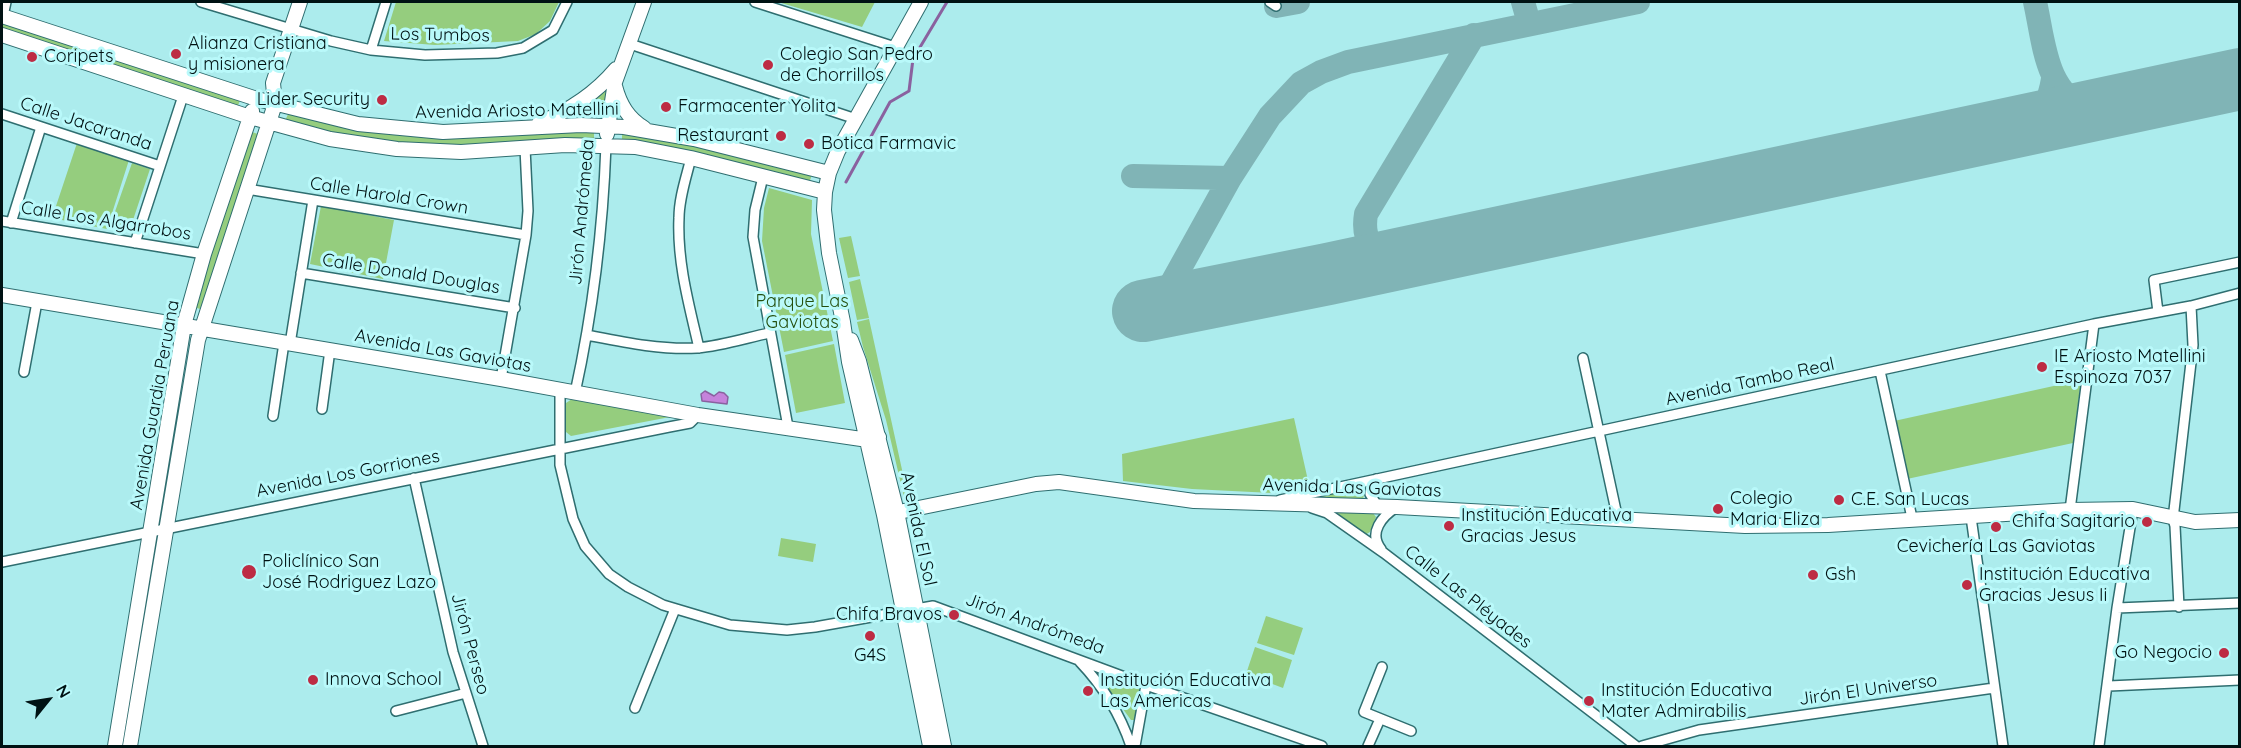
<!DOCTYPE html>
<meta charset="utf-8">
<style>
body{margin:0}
#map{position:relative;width:2241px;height:748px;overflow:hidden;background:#aceced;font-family:Quicksand,sans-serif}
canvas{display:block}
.frame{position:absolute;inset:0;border:3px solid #001213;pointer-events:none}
.north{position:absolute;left:18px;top:670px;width:60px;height:60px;-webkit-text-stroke:4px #b9f9fa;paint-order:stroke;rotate:60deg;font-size:16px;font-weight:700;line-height:24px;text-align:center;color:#001213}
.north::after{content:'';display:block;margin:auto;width:21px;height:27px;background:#001213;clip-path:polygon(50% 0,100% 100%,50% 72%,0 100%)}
</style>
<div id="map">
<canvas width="2241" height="748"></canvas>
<div class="frame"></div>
<div class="north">N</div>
</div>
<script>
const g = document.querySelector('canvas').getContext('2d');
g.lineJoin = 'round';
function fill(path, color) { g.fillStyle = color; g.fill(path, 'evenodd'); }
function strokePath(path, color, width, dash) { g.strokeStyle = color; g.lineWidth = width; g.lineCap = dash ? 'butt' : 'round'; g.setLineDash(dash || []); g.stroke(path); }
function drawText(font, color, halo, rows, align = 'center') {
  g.font = font + ' Quicksand,sans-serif'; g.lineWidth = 6; g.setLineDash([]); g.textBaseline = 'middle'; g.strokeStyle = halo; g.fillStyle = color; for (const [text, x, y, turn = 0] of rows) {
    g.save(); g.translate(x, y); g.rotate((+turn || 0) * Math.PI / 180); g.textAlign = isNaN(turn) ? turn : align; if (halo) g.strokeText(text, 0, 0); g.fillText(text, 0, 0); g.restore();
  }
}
fill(new Path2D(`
 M396,2h163l-9,19 -14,13 -18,7 -83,4 -51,-4z
 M778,2h97l-13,25z
 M2,20l239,78 -4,10 -235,-77z
 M610,88l-9,29h-30z
 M289,112l43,11 262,6v11l-130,7 -93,-6 -87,-18z
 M622,131l22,2 168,41 -3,10 -187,-42z
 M252,132l9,3 -61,174 -6,-2z
 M77,143l52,17 -22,69 -55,-11z
 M132,163l18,6 -20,60 -20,-3z
 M769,188l43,12 -1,34 22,107 -49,11 -22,-111 2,-33z
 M321,206l73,14 -11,59 -73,-15z
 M851,236l9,40 -12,2 -9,-40z
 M860,279l9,39 -12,2 -8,-38z
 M869,319l39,178h-4l-18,-77 -23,-73 -6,-25z
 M834,344l11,59 -49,10 -11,-58z
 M2081,380l-8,63 -166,36 -13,-58z
 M572,399l97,17 1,1 -99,19 -5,-4v-29z
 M1294,418l15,67 -37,8 -80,-4 -69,-8 -1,-27z
 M1360,488l4,6 -1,6 -50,-2z
 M1332,511l41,2 3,4 -6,15 -5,3z
 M781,538l35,6 -3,18 -35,-6z
 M1266,616l37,12 -9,27 -37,-12z
 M1255,647l37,13 -9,28 -37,-14z
 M1099,672l40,15 2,4 -7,29h-3l-33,-45z`), '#95cd7e');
const water = new Path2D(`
 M705,391l9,5 5,-4 5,1 4,4 -1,7 -25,-3 -1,-7z`);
fill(water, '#c583db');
strokePath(water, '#8a619f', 1.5);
strokePath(new Path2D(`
 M846,182l44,-80 19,-11 4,-32 34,-57`), '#8a619f', 3);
strokePath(new Path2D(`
 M1523,2l6,21
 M2035,2c9,39 10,93 55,108
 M1276,6l22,-4
 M2021,125c22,-13 28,-21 32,-46
 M1133,176l97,2
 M1394,259c-23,-7 -32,-21 -28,-45l108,-179
 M1159,306l71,-128 40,-62 31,-33 20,-11 27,-10 290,-60`), '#80b4b6', 24);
strokePath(new Path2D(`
 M1143,311l185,-37 912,-195`), '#80b4b6', 62);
const street = new Path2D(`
 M201,2l130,39 40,9 54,5 72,-2 26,-5 30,-18 14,-28
 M755,2l140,45
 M1270,2l6,4
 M3,16l3,-14
 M630,44l226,75
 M371,50l15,-48
 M2,114l158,52
 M691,158c-5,20 -12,40 -12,60 -2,44 10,87 20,130
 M763,177l-8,33 -2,27 35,190
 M247,189l279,46
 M2,221l202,33
 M11,223l30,-96
 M135,243l48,-147
 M301,273l214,35
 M2158,312l-4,-32 86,-18
 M587,335c36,7 73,15 110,13 24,-2 49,-10 72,-15
 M290,344l23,-144
 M1583,358l35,162
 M1880,371l32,147
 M24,372l13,-70
 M501,379l25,-144 2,-24 -3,-63
 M560,390v75l13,54 12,27 24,28 19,13 35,18 67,20 57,5 28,-3 118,-21 213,79 176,61
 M575,393c18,-82 28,-164 31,-248
 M322,409l8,-59
 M273,416l11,-73
 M414,478l39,174 30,94
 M1376,479l-4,5 -2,10 8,13
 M1280,500l814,-176 97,-18 49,-13
 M1312,508l15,5 57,40 252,193
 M2070,510l24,-186
 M1971,517l32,229
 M1381,549c-13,-16 1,-33 16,-42
 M2,562l667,-135 21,-4 8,-8
 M2179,607l-4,-81 -2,-7 20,-174 -2,-39
 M2117,608l123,-5
 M1080,662c23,24 40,52 51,84
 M1382,667l-18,45 47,19
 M2109,686l131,-6
 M635,708l40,-99
 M396,711l70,-18
 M1135,746l11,-61
 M1368,746l12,-27
 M1642,746l57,-16 295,-42
 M2099,746l18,-138 16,-99`);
const secondary = new Path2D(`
 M921,2l-83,149 -9,22 -4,19 -1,18 5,43 14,69 6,40 35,153 46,231
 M2,16l255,83 101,25 85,8 138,-7 43,2 70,12 135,34
 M2,35l248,82 80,22 67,10 64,3 104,-7 70,2 56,11 134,34
 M615,86c5,19 13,32 29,42
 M539,123c30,-12 56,-29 77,-54
 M607,134l8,-52 29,-80
 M2,295l499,84 197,36 170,25 11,-3
 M851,340l8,21 38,151 47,234
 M884,515l152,-31 23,-2 135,19 203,6 348,19 83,-1 242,-15 63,-1 62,13 45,-2
 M115,746l69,-421 20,-71 48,-143
 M130,746l68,-406 77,-236 -2,-21 27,-81`);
strokePath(street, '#2f6e70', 12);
strokePath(secondary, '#2f6e70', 16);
strokePath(street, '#fff', 9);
strokePath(secondary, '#fff', 14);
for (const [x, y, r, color] of [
 [176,54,6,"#bd2c44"],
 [32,57,6,"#bd2c44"],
 [768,65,6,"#bd2c44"],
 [382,100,6,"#bd2c44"],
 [666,107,6,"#bd2c44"],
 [781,136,6,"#bd2c44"],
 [809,144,6,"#bd2c44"],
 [2042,367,6,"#bd2c44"],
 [1839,500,6,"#bd2c44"],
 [1718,509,6,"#bd2c44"],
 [2147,522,6,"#bd2c44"],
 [1449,526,6,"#bd2c44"],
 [1996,527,6,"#bd2c44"],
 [249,572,8,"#bd2c44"],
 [1813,575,6,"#bd2c44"],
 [1967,585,6,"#bd2c44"],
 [954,615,6,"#bd2c44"],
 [870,636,6,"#bd2c44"],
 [2224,653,6,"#bd2c44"],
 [313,680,6,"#bd2c44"],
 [1088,691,6,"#bd2c44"],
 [1589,701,6,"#bd2c44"]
]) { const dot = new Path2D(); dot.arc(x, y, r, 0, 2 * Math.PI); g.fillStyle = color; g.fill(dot); strokePath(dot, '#b9f9fa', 2); }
drawText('18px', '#001213', '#b9f9fa', [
 ["Los Tumbos",440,35,1],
 ["Avenida Ariosto Matellini",517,111,-1],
 ["Calle Jacaranda",86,124,18],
 ["Calle Harold Crown",389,196,9],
 ["Jirón Andrómeda",582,212,-85],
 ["Calle Los Algarrobos",106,221,9],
 ["Calle Donald Douglas",411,274,9],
 ["Avenida Las Gaviotas",443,351,10],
 ["Avenida Tambo Real",1750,382,-12],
 ["Avenida Guardia Peruana",155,405,-80],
 ["Avenida Los Gorriones",348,474,-11],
 ["Avenida Las Gaviotas",1352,488,2],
 ["Avenida El Sol",918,529,78],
 ["Calle Las Pléyades",1468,597,38],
 ["Jirón Andrómeda",1035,624,20],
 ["Jirón Perseo",470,644,75],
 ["Jirón El Universo",1868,690,-8]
]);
drawText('18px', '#001213', '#b9f9fa', [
 ["Alianza Cristiana",188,44],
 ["y misionera",188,65],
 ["Colegio San Pedro",780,55],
 ["de Chorrillos",780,76],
 ["Coripets",44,57],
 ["Lider Security",370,100,"right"],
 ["Farmacenter Yolita",678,107],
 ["Restaurant",769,136,"right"],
 ["Botica Farmavic",821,144],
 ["IE Ariosto Matellini",2054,357],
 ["Espinoza 7037",2054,378],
 ["Colegio",1730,499],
 ["Maria Eliza",1730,520],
 ["C.E. San Lucas",1851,500],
 ["Institución Educativa",1461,516],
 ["Gracias Jesus",1461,537],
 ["Chifa Sagitario",2135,522,"right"],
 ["Cevichería Las Gaviotas",1996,547,"center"],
 ["Policlínico San",262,562],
 ["José Rodriguez Lazo",262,583],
 ["Gsh",1825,575],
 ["Institución Educativa",1979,575],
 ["Gracias Jesus Ii",1979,596],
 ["Chifa Bravos",942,615,"right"],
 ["Go Negocio",2212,653,"right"],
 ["G4S",870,656,"center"],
 ["Innova School",325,680],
 ["Institución Educativa",1100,681],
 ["Las Americas",1100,702],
 ["Institución Educativa",1601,691],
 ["Mater Admirabilis",1601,712]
], 'left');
drawText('18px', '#244e0d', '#b9f9fa', [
 ["Parque Las",802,302],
 ["Gaviotas",802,323]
]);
</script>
